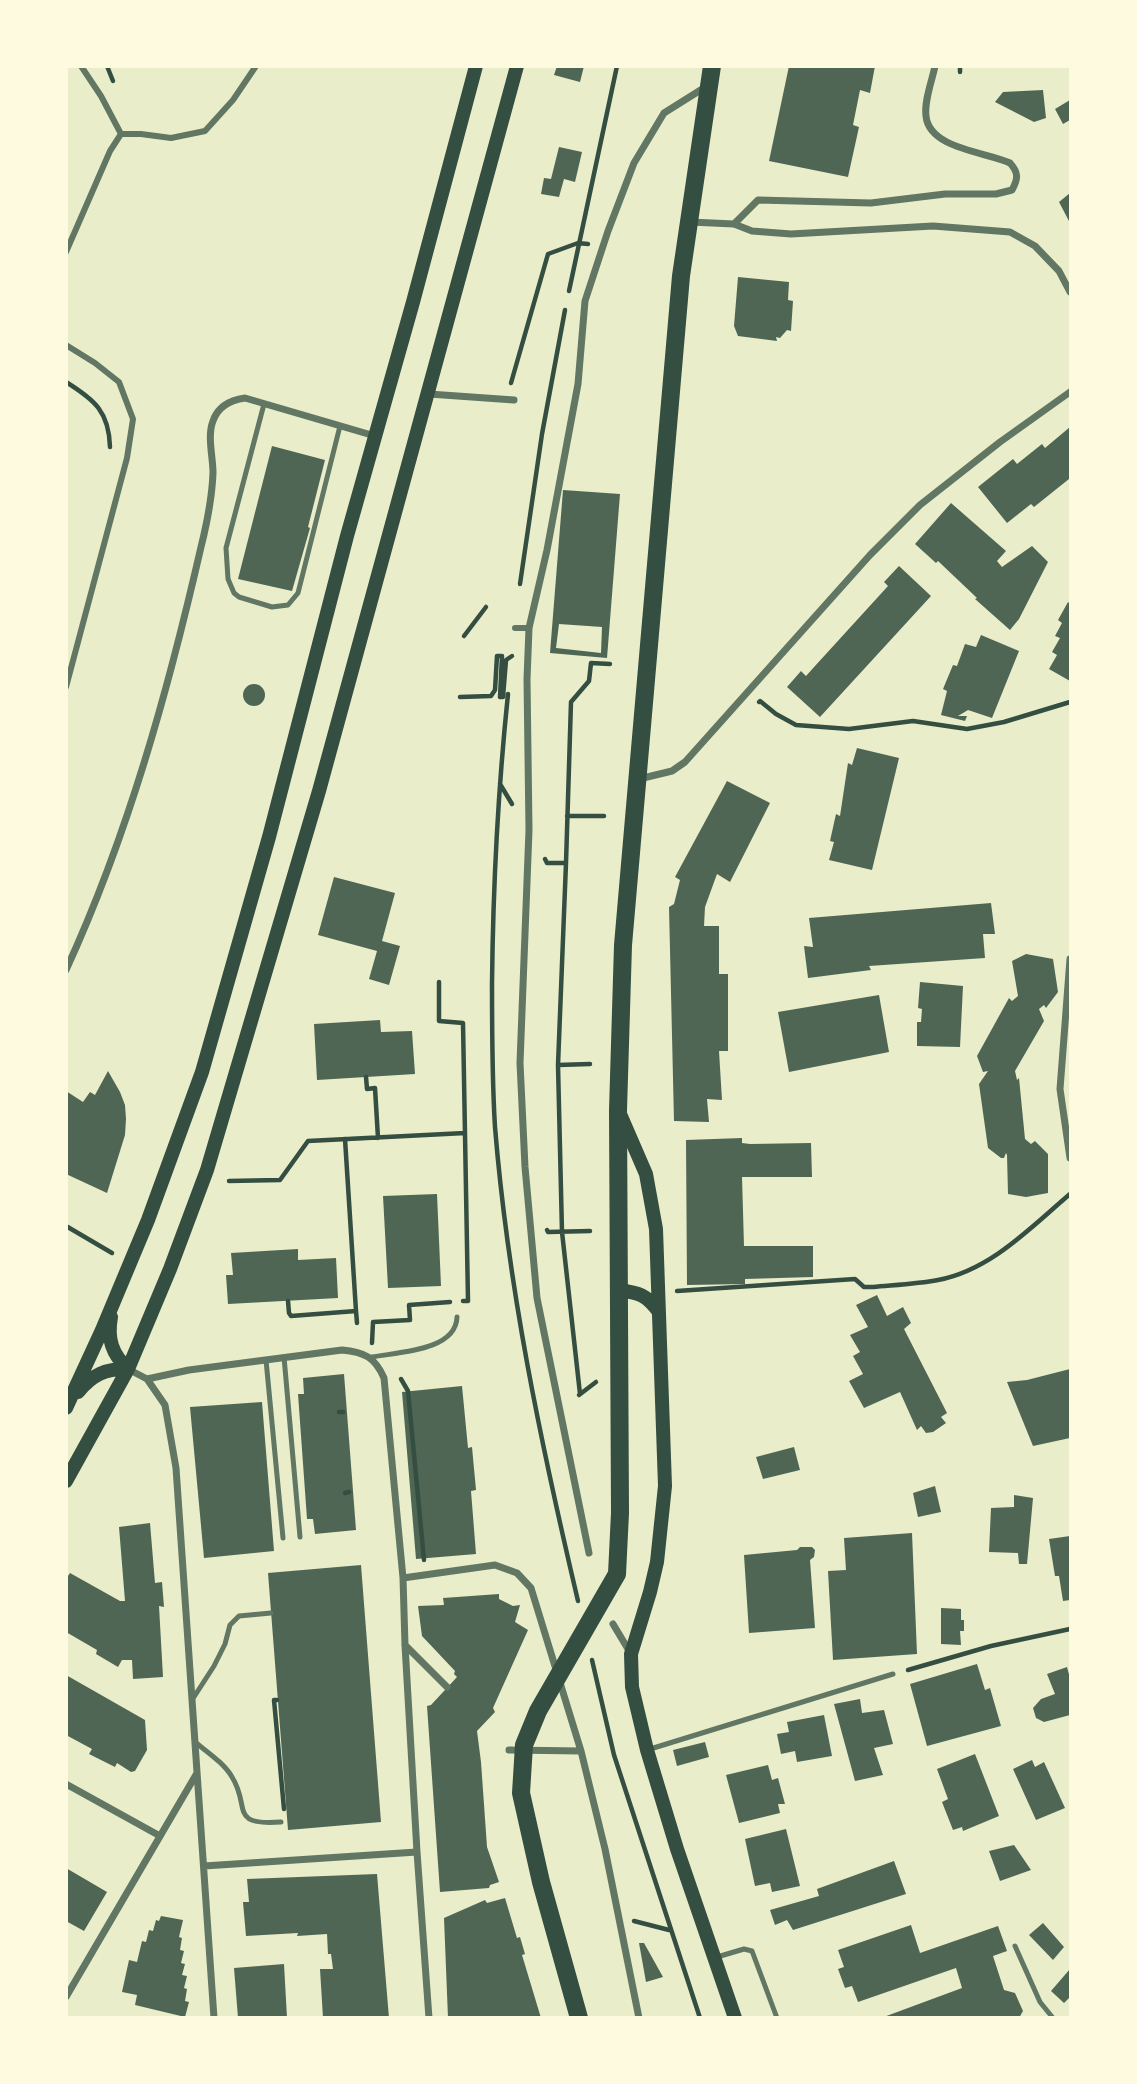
<!DOCTYPE html>
<style>
body{margin:0}
#map{position:relative;width:1137px;height:2084px;overflow:hidden;background:#e9edc9;font-family:Montserrat,sans-serif}
canvas{display:block}
.frame{position:absolute;inset:0;border:68px solid #fefae0;pointer-events:none}
</style>
<div id="map">
<canvas width="1137" height="2084"></canvas>
<div class="frame"></div>
</div>
<script>
const g = document.querySelector('canvas').getContext('2d');
g.lineJoin = 'round';
function fill(path, color) { g.fillStyle = color; g.fill(path, 'evenodd'); }
function strokePath(path, color, width, dash) { g.strokeStyle = color; g.lineWidth = width; g.lineCap = dash ? 'butt' : 'round'; g.setLineDash(dash || []); g.stroke(path); }
fill(new Path2D(`
 M557,66h27l-4,16 -26,-7z
 M789,66h86l-5,27 -10,-3 -7,35 6,2 -11,50 -79,-16z
 M1043,90l3,28 -12,4 -39,-20 8,-10z
 M1070,100v20l-7,4 -8,-15z
 M559,147l23,5 -7,30 -11,-3 -5,18 -18,-3 3,-16 7,1z
 M1070,193v30l-11,-21z
 M738,277l51,5 -1,18 5,1 -2,30 -4,-1 -7,8 -4,-1 1,4 -39,-5 -4,-10z
 M1070,427v54l-1,-2 -35,28 -3,-3 -24,19 -29,-36 35,-28 4,5 25,-20 3,4z
 M272,446l53,14 -17,67 2,1 -18,63 -54,-12z
 M563,490l57,4 -13,164 -57,-5zM559,624l43,3 -1,26 -45,-5z
 M951,503l55,48 -9,10 5,6 30,-21 16,16 -29,57 -9,11 -35,-31 2,-1 -39,-37 -2,2 -21,-19z
 M899,566l32,30 -111,121 -33,-30 14,-16 5,5 9,-10 73,-80 -4,-4z
 M1068,602l2,2v77l-21,-12 8,-14 -5,-3 8,-14 -5,-2 7,-13 -4,-3z
 M981,635l38,16 -27,67 -24,-8 -10,6h9l-2,5 -24,-6 6,-24 -4,-2 10,-24 4,1 8,-22 11,3z
 M243 695a11 11 0 1 1 22 0a11 11 0 1 1-22 0Z
 M857,748l42,10 -27,112 -43,-10 5,-18 -4,-1 6,-27 4,2 8,-53 4,2z
 M727,781l43,22 -40,79 -13,-8 -12,33 -1,19h15v48h9v77h-9l3,49 -15,-1 2,23 -35,-1 -5,-214 5,-3 6,-24 -5,-3z
 M334,877l61,16 -13,48 18,5 -11,39 -20,-6 8,-28 -59,-16z
 M991,903l4,31h-12l2,24 -116,8 2,4 -63,8 -4,-32 9,1 -4,-29z
 M1026,954l27,5 5,33 -12,16 -2,-3 -5,4 5,12 -29,50 2,9 2,-2 6,61 6,5 4,-3 13,13v39l-22,4 -18,-3 -1,-39 -1,-2 -2,5h-3l-13,-10 -9,-64 9,-13 -5,1 -6,-16 32,-58 3,3 6,-5 -6,-35z
 M920,982l43,4 -3,61 -43,-1v-24h4l1,-13 -4,-1z
 M879,995l10,57 -100,20 -11,-60z
 M380,1020l1,12 31,-1 3,43 -98,6 -3,-56z
 M108,1071l12,21 5,13 1,14 -1,16 -18,58 -41,-19v-83l17,11 7,-10 5,3z
 M742,1138v5l8,1 61,-1 1,34h-70l2,69h69v31l-68,2v5l-58,1 -1,-145z
 M437,1194l4,92 -53,2 -5,-92z
 M298,1249v11l38,-2 2,40 -110,6 -2,-29h7l-2,-22z
 M877,1295l10,21 16,-9 8,16 -7,6 43,84 -6,4 5,6 -13,9 -7,1 -5,-7 -4,4 -17,-38 -36,16 -15,-27 14,-7 -10,-18 7,-4 -10,-17 18,-8 -12,-22z
 M1070,1369v69l-37,8 -26,-64 20,-2z
 M344,1374l12,156 -41,4 -2,-15h-6l-9,-125h6l-1,-16z
 M462,1386l6,62 4,-1 4,43 -5,1 5,63 -60,5 -14,-167z
 M262,1402l12,149 -70,7 -14,-151z
 M794,1447l6,23 -37,9 -7,-22z
 M935,1486l6,26 -23,5 -5,-24z
 M1014,1495l19,3 -6,66h-8l-1,-11 -29,-1 2,-44 23,-1z
 M150,1523l5,60 7,-1 2,25 -5,-1 4,71 -30,2 -1,-19h-10l-4,7 -22,-13 1,-4 -31,-18v-53l4,-6 50,28h5l-6,-74z
 M912,1533l5,121 -84,6 -5,-89 18,-1 -2,-32z
 M1070,1536v64l-7,1 -4,-25h-4l-6,-37z
 M800,1547h12l3,3 -1,7 -4,3 5,68 -66,5 -5,-78 53,-5z
 M361,1565l20,257 -93,8 -20,-257z
 M499,1594v5l14,7 7,-1 -5,17 13,8 -35,78 2,4 -18,19 4,31 6,85 12,35 -9,3 -1,3 -49,4 -13,-186 4,-1 26,-28 -3,-3 1,-3 -33,-35 -4,-30 26,-1 -1,-7z
 M941,1608l20,1v11h3v11h-4l1,14 -20,-1z
 M977,1664l8,26 5,-2 11,38 -74,20 -17,-62z
 M1067,1667l3,11v37l-26,7 -8,-4 -3,-10 8,-9 14,-5 -8,-20z
 M66,1675l79,45 2,30 -12,21 -4,1 -14,-9 -2,4 -26,-13 3,-5 -26,-14z
 M860,1699l2,14 22,-3 9,34 -19,4 9,27 -28,6 -21,-77z
 M824,1715l8,41 -35,6 -2,-11 -14,3 -4,-20 12,-2 -2,-10z
 M705,1742l4,15 -32,9 -4,-16z
 M975,1754l24,62 -36,15 -1,-4 -9,3 -11,-28 6,-3 -11,-30z
 M1032,1760l3,7 9,-5 21,46 -29,12 -23,-51z
 M768,1765l4,15 6,-2 7,26h-7l2,9 -41,10 -13,-48z
 M786,1829l14,57 -28,6 -2,-9 -15,3 -10,-47z
 M1014,1845l17,25 -31,11 -11,-30z
 M894,1861l12,33 -113,36 -6,-10 -12,5 -5,-15 49,-14 -2,-7z
 M66,1868l41,24 -23,39 -18,-10z
 M377,1874l12,144h-66l-3,-49h13l-2,-15h-3l-1,-20 -30,2 1,-3 -52,3 -3,-34h6l-2,-23z
 M505,1898l12,40 3,-1 5,17 -3,1 19,63h-93l-4,-100 41,-18 2,3z
 M161,1916l22,4 -4,17 3,1 -2,12 4,1 -3,12 4,1 -3,11 5,1 -3,12 3,1 -2,12 4,1 -4,15 -50,-12 2,-10 -15,-3 7,-32 8,2 5,-21 4,1 3,-12 4,1 3,-11 3,1z
 M1043,1923l21,24 -11,13 -24,-25z
 M911,1925l9,28 78,-27 9,25 -14,5 11,34 11,3 8,18 -4,7h-138l81,-30 -6,-20 -98,34 -6,-16 -7,2 -7,-19 6,-2 -6,-17z
 M639,1943h5l19,34 -17,5z
 M284,1964l3,54h-49l-4,-50z
 M1070,1969v28l-6,6 -13,-12z`), '#4f6655');
strokePath(new Path2D(`
 M107,66l6,15
 M960,72v-6
 M569,291l48,-225
 M66,382c29,18 43,30 44,65
 M511,383l37,-129 30,-11 10,1
 M520,584l22,-150 23,-124
 M464,636l22,-29
 M508,694c-10,96 -15,193 -16,290 0,47 0,96 3,143 13,160 46,317 83,474
 M460,697l31,-1 4,-6 2,-34h5l-2,41h3l3,-37 6,-4
 M759,702l1,-1 16,13 20,11 53,4 64,-8 54,8 37,-7 66,-20
 M500,784l12,20
 M567,816h37
 M545,859l2,4h19l5,-161 18,-21 2,-18 19,1
 M566,863l-8,202 32,-1
 M439,982v39l24,2 5,278h-5
 M558,1065l4,167 18,162
 M366,1077l1,12 8,-1 3,50
 M345,1139l11,172
 M229,1181l51,-1 28,-39 157,-8
 M66,1226l46,27
 M547,1230l1,2 42,-1
 M677,1291l178,-12 9,8h9c21,-2 44,-3 65,-7 53,-10 93,-53 132,-86
 M288,1301l1,12 2,3 65,-5 1,12
 M372,1343l1,-21 37,-2 -1,-15 41,-3
 M401,1379l7,12 16,169
 M579,1395l17,-13
 M339,1412h4
 M345,1493l4,-1
 M592,1660l22,95 86,263
 M908,1670l83,-24 79,-17
 M277,1700h-3l10,109
 M634,1921l35,9`), '#344e41', 4.5);
strokePath(new Path2D(`
 M264,404l-38,144 2,31 6,14 5,4 33,10 16,-2 10,-12 42,-167
 M284,1357l16,180
 M372,1357c26,-5 84,-6 85,-40
 M266,1360l17,178
 M192,1700l22,-34 11,-22 5,-19 9,-9 32,-3
 M195,1742c12,10 29,21 37,35 19,30 -4,49 49,45
 M647,1750l246,-76
 M1015,1946l25,56 13,16
 M717,1957l27,-8 8,2 25,67`), '#617663', 5);
strokePath(new Path2D(`
 M81,66l20,30 20,38
 M66,252l44,-101 11,-17h20l30,4 34,-7 28,-31 23,-34
 M66,345l29,18 24,19 14,37 -6,39 -61,229
 M515,628h14`), '#617663', 6);
strokePath(new Path2D(`
 M690,222l44,2 18,7 39,3 142,-8 77,6 25,14 24,25 11,21
 M734,224l24,-24 113,3 74,-9h51l16,-4c6,-11 7,-17 -2,-27 -23,-11 -81,-14 -84,-47 -2,-15 6,-35 9,-50
 M429,394l85,6
 M639,779l33,-8 13,-9 185,-207 50,-50 80,-63 70,-50
 M1070,959l-10,130 10,69
 M66,970c62,-135 102,-279 135,-423 6,-24 11,-49 12,-74 0,-16 -6,-37 0,-52 5,-15 18,-21 32,-23l130,38
 M128,1369l19,10 18,26 11,63 38,550
 M147,1379l42,-9 153,-20c22,2 33,7 42,28l19,200 2,67 12,207 12,166
 M589,1553l-52,-255 -12,-131 -5,-104 9,-233 -2,-151 2,-51 18,-78 31,-166 7,-83 23,-70 26,-68 30,-50 43,-27
 M403,1578l92,-13 22,8 14,15 50,163 24,98 34,169
 M613,1624l18,30
 M405,1645l42,42
 M509,1750l72,1
 M66,1784l94,52
 M204,1866l213,-14
 M66,1997l131,-224`), '#617663', 7);
strokePath(new Path2D(`
 M620,1114l26,60 10,55 9,257 -8,76 -7,30 -19,62 1,33 15,63 30,99 58,169
 M618,1290c21,3 28,4 41,22
 M111,1317c-4,22 1,37 17,52
 M78,1392c14,-17 28,-24 50,-23
 M66,1408l36,-78 46,-110 54,-148 67,-235 78,-301 66,-234 63,-236
 M66,1481l62,-112 42,-100 37,-99 112,-379 198,-725`), '#344e41', 14);
strokePath(new Path2D(`
 M579,2018l-38,-136 -20,-89 3,-48 14,-34 79,-137 3,-61 -2,-403 5,-165 58,-669 31,-210`), '#344e41', 18);
</script>
